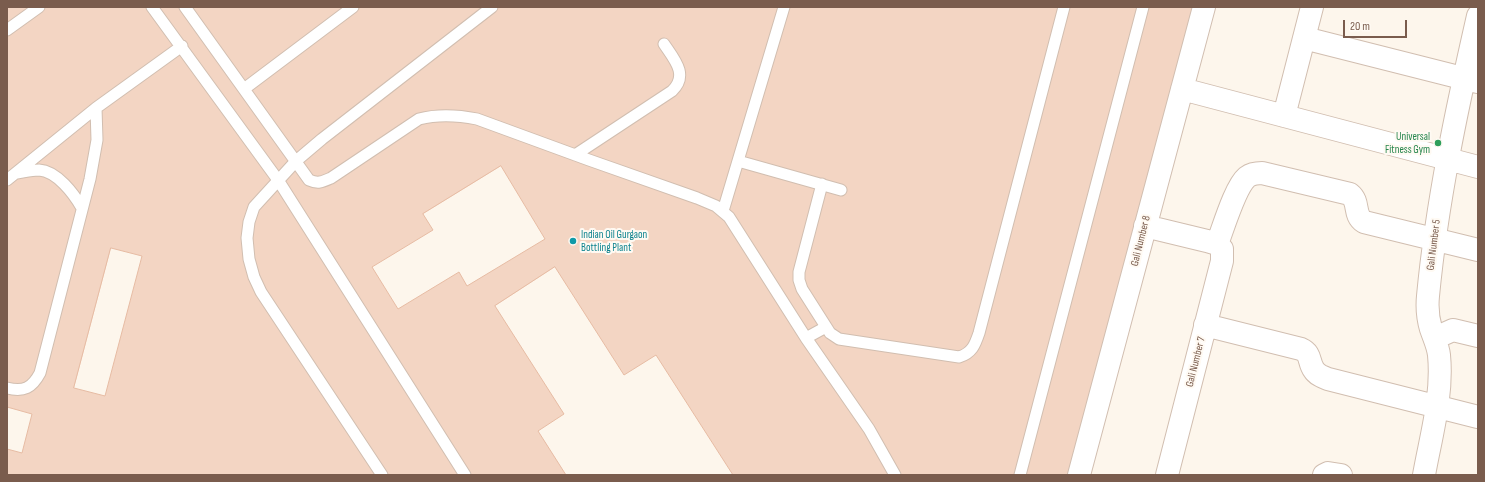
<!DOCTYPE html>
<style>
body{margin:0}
#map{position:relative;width:1485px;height:482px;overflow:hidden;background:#fdf6ec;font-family:"Sofia Sans Condensed",sans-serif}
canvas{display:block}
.frame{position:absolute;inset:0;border:8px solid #7a5c4d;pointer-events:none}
.scale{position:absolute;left:1343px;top:20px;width:64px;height:18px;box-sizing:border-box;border:2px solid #7a5c4d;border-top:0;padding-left:5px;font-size:12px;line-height:14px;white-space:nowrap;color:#7a5c4d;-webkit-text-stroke:3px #fffaf3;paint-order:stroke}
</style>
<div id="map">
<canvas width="1485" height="482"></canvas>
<div class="frame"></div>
<div class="scale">20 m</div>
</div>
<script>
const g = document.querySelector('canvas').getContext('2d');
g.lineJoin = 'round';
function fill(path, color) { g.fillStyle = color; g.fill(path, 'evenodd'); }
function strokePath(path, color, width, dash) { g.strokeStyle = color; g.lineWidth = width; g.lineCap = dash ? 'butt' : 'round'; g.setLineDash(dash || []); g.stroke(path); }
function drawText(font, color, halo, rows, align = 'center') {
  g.font = font + ' "Sofia Sans Condensed",sans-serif'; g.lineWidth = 4; g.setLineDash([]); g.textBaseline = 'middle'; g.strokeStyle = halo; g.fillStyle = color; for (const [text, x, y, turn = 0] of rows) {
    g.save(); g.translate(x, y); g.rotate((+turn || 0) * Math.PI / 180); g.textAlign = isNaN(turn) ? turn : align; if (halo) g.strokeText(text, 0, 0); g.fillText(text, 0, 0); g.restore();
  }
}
const building = new Path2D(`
 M7,7h1197l-130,468h-1067z
 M501,166l44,73 -78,47 -8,-14 -61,37 -26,-42 61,-37 -10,-16z
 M111,248l31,8 -37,140 -31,-8z
 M555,267l69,108 32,-20 77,120h-167l-28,-44 26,-17 -69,-108z
 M7,407l25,7 -10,39 -15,-4z`);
fill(building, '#f3d5c3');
strokePath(building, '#e6bba3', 1);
const lane = new Path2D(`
 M152,7l126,173 187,295
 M185,7l124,173c9,4 13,2 22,-2l88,-59c19,-5 38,-4 58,0l112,41 108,38 19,8 13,11 77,121 63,91 26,46
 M7,30l32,-23
 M244,89l109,-82
 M575,155l97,-64c17,-16 2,-32 -8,-47
 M738,161l103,29
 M17,173c7,-1 14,-3 22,-3 18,1 35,24 43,38
 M7,180l89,-72 86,-62
 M822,184l-23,88v8l3,9 28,44 9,6 120,18c13,-4 16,-12 20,-24l85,-326
 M723,211l61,-204
 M806,338l20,-11
 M7,388c17,4 25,0 33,-15l50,-194 7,-39 -1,-32
 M382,475l-121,-183 -7,-15 -5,-18 -2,-21 2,-16 5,-15 42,-46 26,-22 170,-132
 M1020,475l123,-468`);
const street = new Path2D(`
 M1304,38l174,44
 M1182,89l296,78
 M1284,116l28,-109
 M1145,226l62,15 10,3 5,5v12l-55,214
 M1217,244c6,-15 18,-57 30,-67 4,-3 9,-4 15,-4l88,21c10,8 3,21 14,28l114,28
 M1205,325l96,24c11,5 7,13 13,21 3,5 9,7 14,9l150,38
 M1435,338l18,-8 25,6
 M1079,475l125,-468
 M1324,475l4,-2 13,2
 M1424,475c7,-39 19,-80 15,-120 -1,-9 -5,-17 -8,-26 -3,-10 -4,-23 -3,-33 9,-95 29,-188 50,-280`);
strokePath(lane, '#d1beb0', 13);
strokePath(street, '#d1beb0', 24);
strokePath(lane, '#fff', 11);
strokePath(street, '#fff', 22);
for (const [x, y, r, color] of [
 [1438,143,4,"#2e9e5b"],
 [573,241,4,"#0f9aa8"]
]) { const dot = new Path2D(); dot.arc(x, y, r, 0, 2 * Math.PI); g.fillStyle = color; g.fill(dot); strokePath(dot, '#fffaf3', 1.5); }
drawText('11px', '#27864d', '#fffaf3', [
 ["Universal",1430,137],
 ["Fitness Gym",1430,150]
], 'right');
drawText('11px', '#0d838f', '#fffaf3', [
 ["Indian Oil Gurgaon",581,235],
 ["Bottling Plant",581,248]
], 'left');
drawText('11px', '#7a5c4d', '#fffaf3', [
 ["Gali Number 8",1141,241,-76],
 ["Gali Number 5",1434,245,-83],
 ["Gali Number 7",1196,362,-76]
]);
</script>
